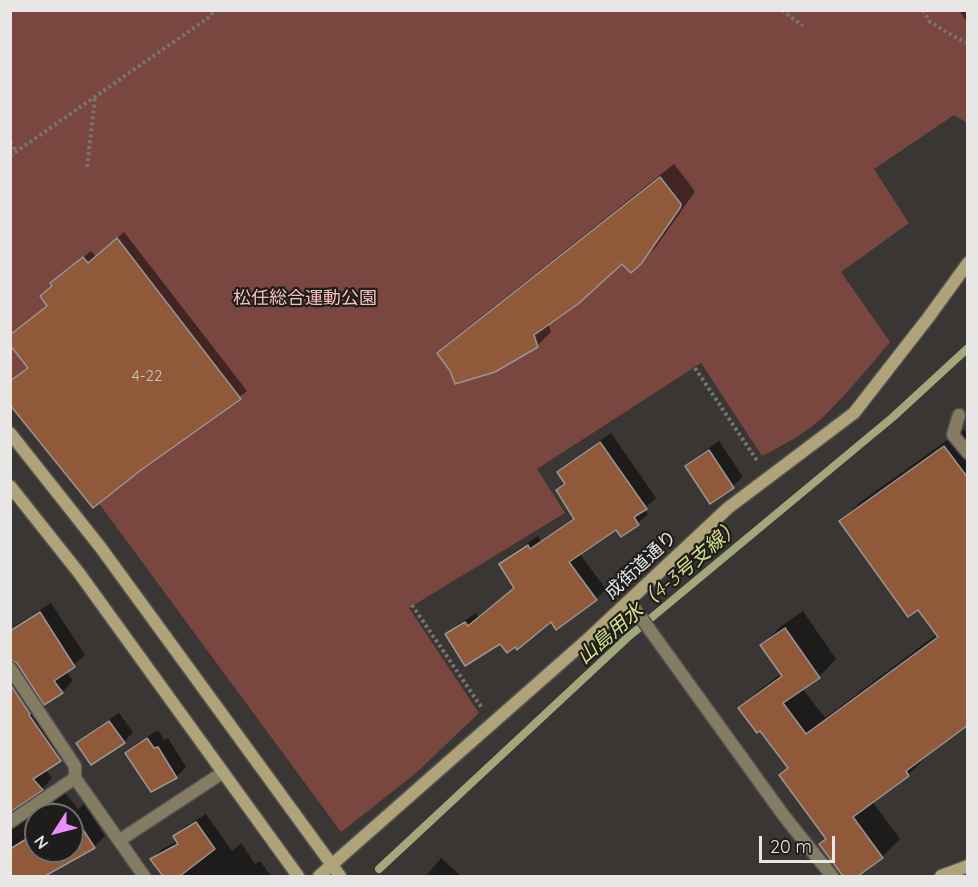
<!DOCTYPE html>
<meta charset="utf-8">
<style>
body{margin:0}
#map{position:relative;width:978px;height:887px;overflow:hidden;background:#393633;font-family:Quicksand,sans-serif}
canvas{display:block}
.frame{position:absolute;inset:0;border:12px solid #e9e7e5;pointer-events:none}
.north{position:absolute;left:24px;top:803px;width:60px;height:60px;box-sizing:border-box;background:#1f1d1c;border:2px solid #706e6c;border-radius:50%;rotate:234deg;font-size:16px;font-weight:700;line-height:24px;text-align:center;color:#e9e7e5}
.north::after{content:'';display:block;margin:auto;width:21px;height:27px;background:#eb8dfb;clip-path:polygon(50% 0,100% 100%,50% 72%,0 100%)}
.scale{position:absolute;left:759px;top:836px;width:76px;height:27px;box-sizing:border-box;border:3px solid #e9e7e5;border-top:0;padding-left:8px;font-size:18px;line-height:21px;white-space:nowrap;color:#e9e7e5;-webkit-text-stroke:4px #1f1d1c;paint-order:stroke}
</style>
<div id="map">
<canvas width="978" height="887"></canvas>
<div class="frame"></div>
<div class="north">N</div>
<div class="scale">20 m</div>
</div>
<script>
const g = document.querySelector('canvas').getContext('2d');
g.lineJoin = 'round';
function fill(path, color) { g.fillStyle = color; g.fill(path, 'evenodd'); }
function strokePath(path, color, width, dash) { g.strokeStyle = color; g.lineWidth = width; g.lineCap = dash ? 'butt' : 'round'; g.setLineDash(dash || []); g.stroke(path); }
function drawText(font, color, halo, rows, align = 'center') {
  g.font = font + ' Quicksand,"Noto Sans JP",sans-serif'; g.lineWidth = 4.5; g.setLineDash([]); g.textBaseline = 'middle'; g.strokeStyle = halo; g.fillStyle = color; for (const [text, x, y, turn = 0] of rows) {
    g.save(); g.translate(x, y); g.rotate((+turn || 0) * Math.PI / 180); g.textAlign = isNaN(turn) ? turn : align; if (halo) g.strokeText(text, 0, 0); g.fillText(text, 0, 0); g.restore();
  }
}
fill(new Path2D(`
 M10,11h957v112l-13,-8 -80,54 35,54 -68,49 49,70c-22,26 -44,53 -69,77 -17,15 -39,27 -59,37l-61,-93 -164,106 28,44 -156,95 70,105 -64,61 -74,58 -330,-448z`), '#7a4640');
fill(new Path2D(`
 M959,10h9v14z
 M674,164l20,26v3l-39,55 -15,15 -18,-1 -74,61 3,9 -14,14 -85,24 -13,-17 14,-14z
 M124,232l123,159 -107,78 -130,-87 19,-15 30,-90 32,-26 5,6z
 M963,429l5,6v288l-43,32 1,2 -18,18 -36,26 28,38 -18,18 -26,19h-11l-24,-32 6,-6 -46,-63 8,-9 -29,-37 -20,-21 18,-17 24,-18 -20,-28 18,-18 23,-16 33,48 -17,18 -17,11 23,30 112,-84 -19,-26 -77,-87 18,-18z
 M611,433l45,65 -12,11 4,5 -10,9 -17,12 -5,-8 -37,26 27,36 -10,10 -39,29 -6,-8 -36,25 -68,-10 10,-10 19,-12 2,4 37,-30 -15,-23 10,-9 28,-19 3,5 34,-24 -17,-27 8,-8 -7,-10 10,-9z
 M719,441l24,36 -10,9 -22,16 -24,-36 10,-9z
 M51,603l34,52 -19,16 7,10 -11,11 -50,-32 28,42 -1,1 32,46 -11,10 -15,10 7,9 -10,11 -28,19 -2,4 6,7h8l39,-26 13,16 6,-5 21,32 -11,11 -49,29h-35v-29l2,-1 -2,-3v-214zM36,815h36v36h-36z
 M119,713l14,19 -9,10 -46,2 10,-10z
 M158,730l6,10 4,-2 18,29 -9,9 -26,14 -24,-37 9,-9z
 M206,814l26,37 9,-8 14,21 5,-3 11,15h-106l-13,-17 10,-10 16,-8 -3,-5 9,-9z
 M441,858l19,17 -1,1h-33z`), '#0007');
strokePath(new Path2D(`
 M379,869l248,-231 266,-221 75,-69`), '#a2a77c', 8);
const building = new Path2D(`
 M660,177l21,27 -1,4 -39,56 -10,9 -9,-9 -44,40 -44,31 4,12 -43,25 -40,12 -5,-13 -13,-18z
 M117,238l124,161 -100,71 -48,38 -83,-103v-24l18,-13 -18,-23v-10l37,-29 -7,-10 12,-10 -2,-3 33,-26 5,6z
 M600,442l47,67 -13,8 5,8 -18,12 -5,-7 -47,32 28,38 -41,30 -5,-8 -34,28 -2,-3 -8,6 -7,-9 -35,22 -20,-32 20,-12 3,4 46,-38 -15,-24 29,-19 2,4 44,-30 -18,-29 9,-6 -8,-12z
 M944,446l24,32v247l-62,46 3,5 -56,41 30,41 -25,18h-15l-24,-32 7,-5 -47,-64 9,-7 -28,-37 -3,2 -19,-25 44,-32 -22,-31 25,-17 35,50 -37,25 23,31 132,-97 -20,-27 -10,7 -69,-96z
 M709,450l25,38 -24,16 -25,-38z
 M40,612l35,55 -21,14 9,12 -19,12 -27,-42 -7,-3v-29z
 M10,684l20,30 -1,1 32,46 -28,18 10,11 -33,22z
 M109,721l16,22 -34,22 -15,-22z
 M147,738l7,10 4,-1 19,31 -26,14 -26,-39z
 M53,803l10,12h-28z
 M73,814l22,34 -50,28h-35v-27l26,-16v18h36z
 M196,822l19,27 -35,27h-17l-13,-17 28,-15 -5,-8z`);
fill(building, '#8f593a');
strokePath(building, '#9a9593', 1.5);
const street = new Path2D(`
 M959,415l-6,20 15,18
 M629,601l155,215 48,60
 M10,668l65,98v12l69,98
 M10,822l65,-44
 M120,840l102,-67`);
const secondary = new Path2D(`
 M10,433l91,115 239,328
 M10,486l69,87 219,303
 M319,876l269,-237 140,-131 126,-95 74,-95 40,-55
 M941,876l27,-10`);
strokePath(street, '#55524f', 15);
strokePath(secondary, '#55524f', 15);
strokePath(new Path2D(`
 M782,10l21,16
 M923,10l7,12 34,20 4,1
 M10,142l6,9
 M10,156l198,-138 7,-8
 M87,167l8,-69
 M695,368l63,94
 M412,605l70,103`), '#767471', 4, [3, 3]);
strokePath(street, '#847c63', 12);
strokePath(secondary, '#afa37a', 12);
drawText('15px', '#d2c4ba', null, [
 ["4-22",147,376]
]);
drawText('18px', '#fbc1b9', '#1f1d1c', [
 ["松任総合運動公園",305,299]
]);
drawText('18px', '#e9e7e5', '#1f1d1c', [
 ["成街道通り",641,565,-43]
]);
drawText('italic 20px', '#d5e187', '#1f1d1c', [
 ["山島用水（4-3号支線）",659,592,-41]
]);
</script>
